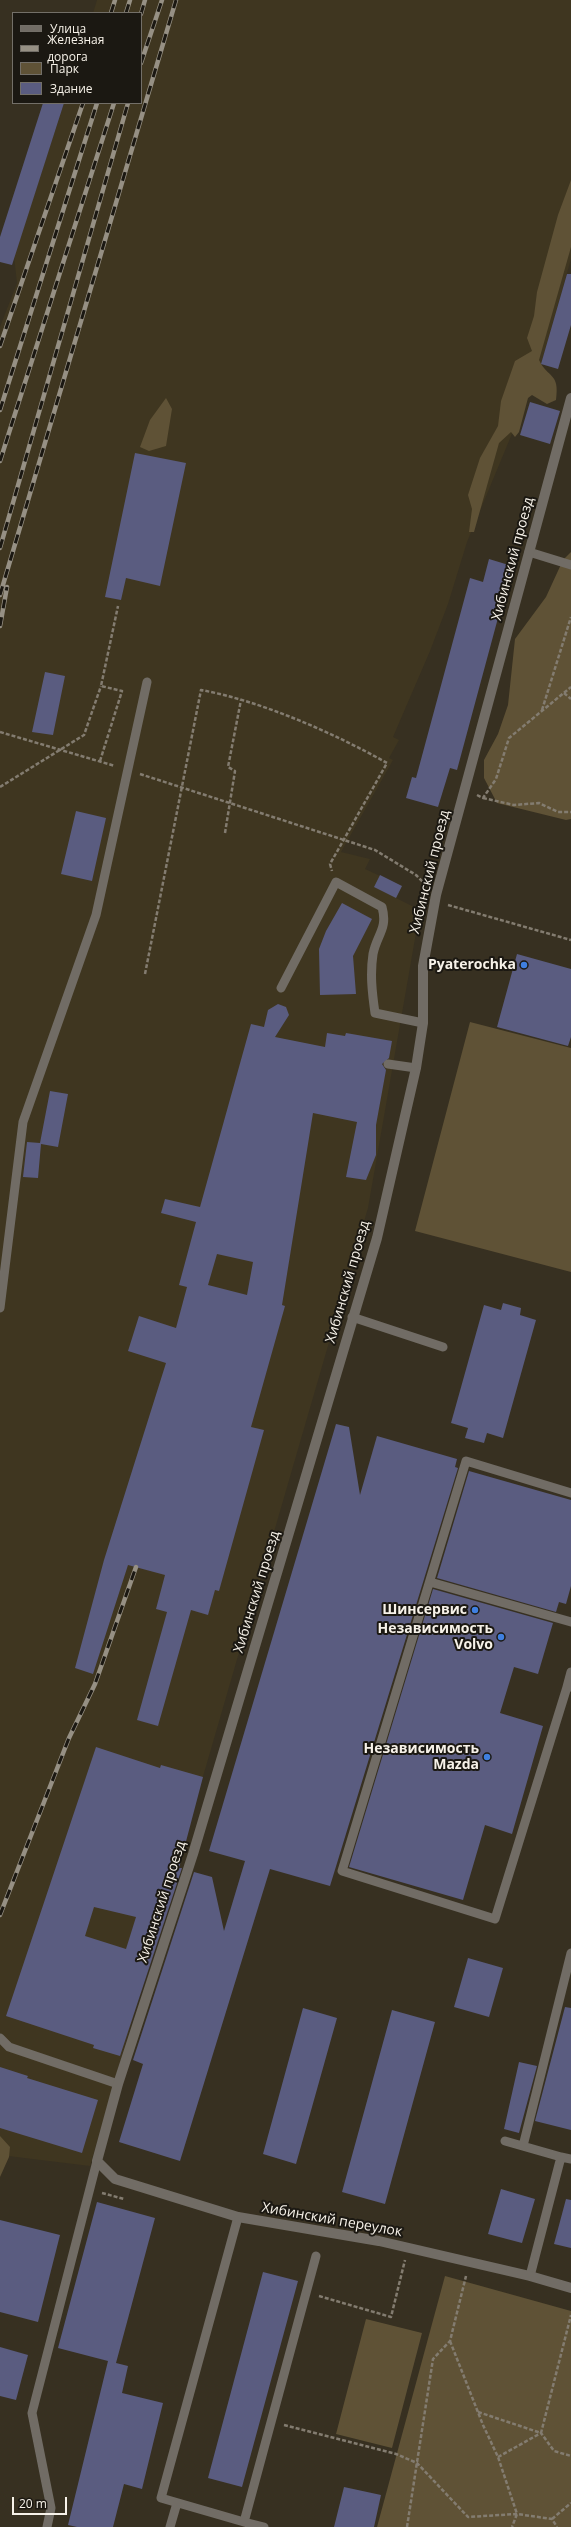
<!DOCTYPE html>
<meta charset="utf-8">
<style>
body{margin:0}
#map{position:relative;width:571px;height:2527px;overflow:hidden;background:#373021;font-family:"Open Sans",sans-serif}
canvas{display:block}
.legend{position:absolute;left:12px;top:12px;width:130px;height:92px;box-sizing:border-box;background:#1b1812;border:1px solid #736f68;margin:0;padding:5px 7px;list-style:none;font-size:12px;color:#f7f2e9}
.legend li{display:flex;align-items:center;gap:8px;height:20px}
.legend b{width:20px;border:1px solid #736f68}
.scale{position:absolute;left:12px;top:2497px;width:55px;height:18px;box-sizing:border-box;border:2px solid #f7f2e9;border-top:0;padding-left:5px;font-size:12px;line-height:14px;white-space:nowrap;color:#f7f2e9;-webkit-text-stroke:3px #1b1812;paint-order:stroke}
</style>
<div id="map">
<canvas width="571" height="2527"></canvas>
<ul class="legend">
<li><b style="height:5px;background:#716c65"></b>Улица</li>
<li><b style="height:5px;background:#969084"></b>Железная дорога</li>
<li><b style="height:11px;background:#5f5236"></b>Парк</li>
<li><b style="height:11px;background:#5a5c80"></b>Здание</li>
</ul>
<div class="scale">20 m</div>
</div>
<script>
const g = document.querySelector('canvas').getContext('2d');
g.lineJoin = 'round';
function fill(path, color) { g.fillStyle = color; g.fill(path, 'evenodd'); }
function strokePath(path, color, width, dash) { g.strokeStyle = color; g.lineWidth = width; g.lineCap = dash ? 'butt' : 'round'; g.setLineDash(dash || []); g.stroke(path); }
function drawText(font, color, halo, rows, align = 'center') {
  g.font = font + ' "Open Sans",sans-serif'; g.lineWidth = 4; g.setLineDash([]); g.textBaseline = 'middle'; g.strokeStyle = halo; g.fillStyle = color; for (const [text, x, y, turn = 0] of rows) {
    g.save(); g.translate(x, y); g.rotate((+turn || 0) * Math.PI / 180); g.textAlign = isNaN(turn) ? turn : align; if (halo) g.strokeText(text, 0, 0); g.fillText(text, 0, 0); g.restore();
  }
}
fill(new Path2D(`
 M97,0h474v259l-30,105 -74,178 -19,62 -18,47 -37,86 6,3 -10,18 4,2 -52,92 29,7 -5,10 37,17 -6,12 24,12 -52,298 -278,958 -90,-11v-1828l17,-44 -3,-27 50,-153h77v-90h-48z`), '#3f3620');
fill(new Path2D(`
 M571,180v67l-32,113c9,19 21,12 17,40l-9,4 -15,-9 -4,3 -9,34 -4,5 -4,-5 -12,11 -25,89h-5l3,-23 -4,-14 12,-37 18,-32 3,-25 14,-40 17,-10 -5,-13 7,-22 3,-24 21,-77z
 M166,398l6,11 -6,37 -17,5 -9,-4 10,-27z
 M571,552v267l-5,1 -69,-17 -13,-25v-18l14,-26 10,-29 7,-66 31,-42 17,-37z
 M470,1022l101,26v224l-156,-41z
 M0,2136l10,11 -1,10 -9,20z
 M445,2276l126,35v216h-194z
 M366,2319l56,14 -30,115 -56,-14z`), '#5f5236');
fill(new Path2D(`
 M43,103h21l-52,162 -12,-3v-25z
 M567,274h4v51l-13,44 -17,-5z
 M530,402l30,9 -10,33 -30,-9z
 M135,453l51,10 -26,123 -34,-8 -5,22 -16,-3z
 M489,559l23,7 -55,204 -7,-2 -12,39 -32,-9 6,-21 4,1 54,-200 13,4z
 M45,672l20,4 -12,59 -21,-3z
 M76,811l30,7 -14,63 -31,-7z
 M380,875l22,11 -6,12 -22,-11z
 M342,903l30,16 -19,37 3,38 -36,1 -1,-46 7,-18z
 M517,954l54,15v68l-3,9 -71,-19z
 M278,1004l8,3 3,8 -14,22 50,10 2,-14 18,3 1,-3 46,8 -3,17 -7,6 4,6 -10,55v30l-10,25 -20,-3 11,-55 -44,-9 -31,192 3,1 -34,121 13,3 -45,161 -4,-1 -7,25 -17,-5 -33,116 -21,-6 30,-108 -11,-3 9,-34 -37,-10 -35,109 -18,-6 29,-108 62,-197 -38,-12 11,-35 37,12 11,-41 -8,-2 17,-63 -35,-9 4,-14 35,8 51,-183 13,3 4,-17zM217,1254l36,8 -6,33 -39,-10z
 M50,1091l18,3 -10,53 -17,-3 -3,34 -15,-1 4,-35 13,1z
 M503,1303l18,5 -1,7 16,5 -33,118 -16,-5 -3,10 -19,-5 3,-10 -17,-5 33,-118 17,5z
 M336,1424l13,3 11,68 17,-59 80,23 -2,8 3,1 -128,418 -60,-17 -90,292 -61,-19 24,-78 -10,-4 61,-188 18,5 12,54 21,-70 -36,-10z
 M469,1471l102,29v86l-5,18 -7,-2 -3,10 -119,-34z
 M433,1589l120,34 -15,51 -24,-7 -14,46 43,13 -31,108 -27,-9 -22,75 -114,-33z
 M96,1747l64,21 1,-3 42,12 -24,91h3l-62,188 -27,-8 1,-3 -88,-29zM94,1907l42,10 -10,32 -41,-13z
 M468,1958l35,10 -14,49 -35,-10z
 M565,2007l6,1v122l-36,-9z
 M303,2008l34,10 -41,146 -33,-10z
 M392,2010l43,12 -50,182 -43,-12z
 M519,2062l18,4 -18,67 -15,-4z
 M0,2067l28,9 -1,2 71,22 -16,53 -82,-25z
 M501,2189l34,10 -13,44 -34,-9z
 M566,2199l5,1v48l-17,-4z
 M97,2202l58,16 -39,145 12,3 -6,27 41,10 -21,86 -18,-5 -11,43h-36l-9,-2 40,-164 -50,-13z
 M0,2220l60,15 -22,87 -38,-10z
 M263,2272l35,9 -56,206 -34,-9z
 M0,2347l28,8 -12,45 -16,-4z
 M344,2487l37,8 -7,32h-40z`), '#5a5c80');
strokePath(new Path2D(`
 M564,693l7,6
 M542,710l29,-93
 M0,732l115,34
 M100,761l22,-70 -21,-5 17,-80
 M140,774l235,76 41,25 9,9
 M0,787l84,-52 17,-49
 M477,795l6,3 13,-19 13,-41 62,-51
 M483,798l31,7 25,-2 19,9h13
 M225,833l10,-62 -7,-4 13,-67
 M448,905l123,35
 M145,974l56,-284c60,11 133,43 186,73l-57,101 2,7
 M102,2193l22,6
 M319,2296l72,21 14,-57
 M450,2341l33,84 15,32 19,57 -5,13
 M478,2412l63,21 30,-118
 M284,2425l112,29 21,9 51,54 49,-3 35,5 5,8
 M498,2457l43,-24 13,18 17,5
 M552,2519l19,-16
 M407,2527l26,-168 17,-18 16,-65`), '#837c70', 2.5, [4, 2]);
strokePath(new Path2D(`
 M529,552l42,13
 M281,988l55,-106 46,25c6,22 -5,27 -9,47 -3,20 -1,38 2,59l48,10
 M388,1064l28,4
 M0,1308l23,-186 73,-207 51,-233
 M352,1317l91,30
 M430,1582l141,40
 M571,1672l-4,15h4
 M567,1687l-72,232 -153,-48 124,-410 105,32
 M0,2038l9,9 109,37
 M505,2141l56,16 -31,119
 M523,2146l48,-193
 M561,2157l10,2
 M238,2217l-77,281 83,24 72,-266
 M244,2522l20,5
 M47,2527l4,-19 -19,-95 65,-252
 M170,2527l7,-24`), '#716c65', 9);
strokePath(new Path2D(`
 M571,398l-135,497 -13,71v57l-7,45 -39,170 -184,616 -75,230 -21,77 18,18 123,38 141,24 151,35 41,12`), '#716c65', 10);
const rail = new Path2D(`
 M111,13l4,-13
 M126,13l4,-13
 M141,14l4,-14
 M141,63l21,-63
 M0,346l83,-243
 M0,410l97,-307
 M0,461l114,-358
 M0,548l128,-445
 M0,595l176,-595
 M0,626l7,-39
 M0,1915l69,-177 26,-54 41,-117`);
strokePath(rail, '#969084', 4.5);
strokePath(rail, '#1b1812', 3, [9]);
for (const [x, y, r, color] of [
 [524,965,4,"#3f7fe0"],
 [475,1610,4,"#3f7fe0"],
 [501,1637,4,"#3f7fe0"],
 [487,1757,4,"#3f7fe0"]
]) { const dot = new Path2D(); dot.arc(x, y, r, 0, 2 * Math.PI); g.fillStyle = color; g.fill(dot); strokePath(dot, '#1b1812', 1.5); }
drawText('14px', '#f7f2e9', '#1b1812', [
 ["Хибинский проезд",513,559,-75],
 ["Хибинский проезд",430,872,-76],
 ["Хибинский проезд",348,1282,-74],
 ["Хибинский проезд",257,1592,-73],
 ["Хибинский проезд",162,1902,-72],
 ["Хибинский переулок",332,2220,10]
]);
drawText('bold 14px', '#f7f2e9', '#1b1812', [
 ["Pyaterochka",516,965],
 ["Шинсервис",467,1610],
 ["Независимость",493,1629],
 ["Volvo",493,1645],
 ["Независимость",479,1749],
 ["Mazda",479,1765]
], 'right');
</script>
